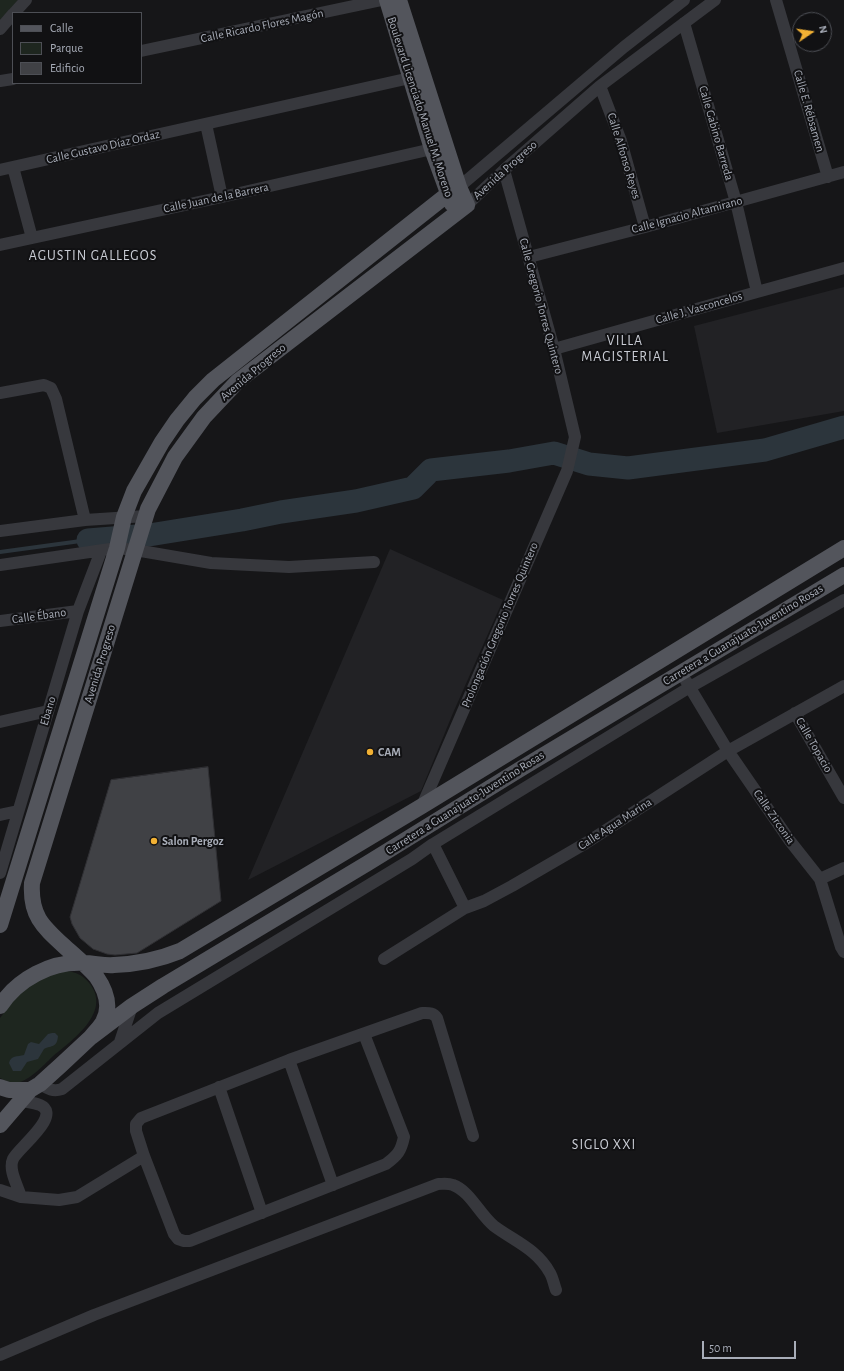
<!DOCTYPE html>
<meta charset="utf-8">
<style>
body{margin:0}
#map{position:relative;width:844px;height:1371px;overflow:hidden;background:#161618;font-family:"Alegreya Sans",sans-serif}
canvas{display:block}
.legend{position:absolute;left:12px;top:12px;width:130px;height:72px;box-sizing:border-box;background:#111113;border:1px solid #4d4f55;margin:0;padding:5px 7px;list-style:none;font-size:12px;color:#a8adb8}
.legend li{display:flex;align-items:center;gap:8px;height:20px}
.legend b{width:20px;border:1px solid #4d4f55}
.north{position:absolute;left:792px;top:12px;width:40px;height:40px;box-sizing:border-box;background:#111113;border:1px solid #4d4f55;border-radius:50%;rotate:77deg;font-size:11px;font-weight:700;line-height:16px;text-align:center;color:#a8adb8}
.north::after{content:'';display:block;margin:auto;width:14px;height:18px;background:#f2b134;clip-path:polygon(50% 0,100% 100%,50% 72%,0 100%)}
.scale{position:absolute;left:702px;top:1341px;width:94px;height:18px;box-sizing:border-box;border:2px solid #a8adb8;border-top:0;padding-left:5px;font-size:12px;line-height:14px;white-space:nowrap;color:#a8adb8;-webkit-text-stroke:3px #111113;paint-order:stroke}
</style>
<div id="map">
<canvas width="844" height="1371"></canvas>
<ul class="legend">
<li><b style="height:5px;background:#53555c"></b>Calle</li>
<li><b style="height:11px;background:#1e261f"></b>Parque</li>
<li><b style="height:11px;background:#404145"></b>Edificio</li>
</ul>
<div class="north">N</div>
<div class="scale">50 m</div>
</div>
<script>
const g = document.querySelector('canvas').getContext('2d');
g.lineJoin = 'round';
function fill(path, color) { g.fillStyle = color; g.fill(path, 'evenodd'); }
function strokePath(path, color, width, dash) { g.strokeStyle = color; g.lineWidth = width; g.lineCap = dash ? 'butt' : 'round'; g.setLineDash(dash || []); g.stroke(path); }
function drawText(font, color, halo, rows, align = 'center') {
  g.font = font + ' "Alegreya Sans",sans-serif'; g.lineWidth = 4; g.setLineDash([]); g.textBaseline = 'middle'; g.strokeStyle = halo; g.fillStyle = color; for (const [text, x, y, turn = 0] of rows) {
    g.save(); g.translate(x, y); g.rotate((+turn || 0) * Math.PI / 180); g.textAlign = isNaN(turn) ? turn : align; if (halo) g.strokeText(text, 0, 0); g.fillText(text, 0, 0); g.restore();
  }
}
fill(new Path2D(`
 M844,287v124l-127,22 -23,-107z
 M390,549l113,51 -50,113 -32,78 -173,89z`), '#222225');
fill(new Path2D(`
 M0,0h18l-18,20z
 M61,970c14,2 20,3 29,14 22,29 -19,57 -38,73 -8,8 -25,26 -37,26 -4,0 -11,-3 -15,-5v-60l15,-20 13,-14z`), '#1e261f');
fill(new Path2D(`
 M52,1033h3l3,3c-1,12 -6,9 -14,13l-6,10 -11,3 -6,9h-8l-4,-8c2,-8 8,-6 15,-8l4,-11 3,-2 8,2 9,-10z`), '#2c353c');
strokePath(new Path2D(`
 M0,552l88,-12`), '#2c353c', 4);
strokePath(new Path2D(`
 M88,540l61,-5 93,-15 39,-8 75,-11 57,-13 18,-18 78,-9 45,-8 35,11 39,4 137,-18 79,-23`), '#2c353c', 23);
const building = new Path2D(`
 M208,767l13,134 -84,52 -22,2 -8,-1 -14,-5 -13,-11 -8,-14 -2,-7 41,-137z`);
fill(building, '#404145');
strokePath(building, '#303034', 1);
strokePath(new Path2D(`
 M776,0l52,177
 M14,13l12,-13
 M684,23l52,179 21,90
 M0,29l13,-15
 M141,51l241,-51
 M0,81l13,-2
 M600,86l21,55 24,86
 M206,124l16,73
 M13,167l19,71
 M0,170l410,-92
 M459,187l165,-140 60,-47
 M467,205l37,-35 96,-84 115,-86
 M0,245l222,-48 210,-48
 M529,257l116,-30 199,-55
 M554,349l203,-57 87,-24
 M0,393l44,-8 7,3 5,11 29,121
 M0,531l85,-11 61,-4
 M0,565l117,-17 18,2 76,13 78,4 85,-5
 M0,621l78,-10
 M686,681l42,70 62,90 30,38 21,68 3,5
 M795,713l49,85
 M0,722l48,-11
 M422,806l145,-335 8,-34 -21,-88 -50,-179
 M0,815l18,-4
 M433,844l32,64
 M0,873l78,-262 23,-60
 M820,879l24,-11
 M384,959l81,-51 19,-7 28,-15 74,-43 142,-92 116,-65
 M364,1034l40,103c-3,14 -6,18 -18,27l-196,77h-6l-6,-2 -4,-5 -30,-78 -8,-25v-7l5,-6 148,-58 133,-47c6,0 11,-1 15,5l36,118
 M120,1042l12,-36
 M289,1060l44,125
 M40,1084c8,5 13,8 22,5l96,-76 254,-154 21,-15 257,-157 154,-87
 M219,1087l43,126
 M0,1190l21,7 38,3 18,-3 67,-41
 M21,1197c-3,-11 -13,-27 -8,-38 5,-11 50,-44 27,-54 -5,-2 -13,-3 -18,-4
 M0,1355l94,-40 344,-131c5,0 10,-1 15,1 17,6 27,30 41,41 20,15 43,23 56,47 3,5 4,12 6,17`), '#37383d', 12);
strokePath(new Path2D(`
 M387,0l45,149 20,55
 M0,925l117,-377 7,-31 10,-26 28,-49 15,-22 18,-22 18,-18 235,-186 11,-7
 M0,1006c18,-27 51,-45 84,-43 10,0 20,3 30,2 24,-1 44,-5 66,-14l242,-145 422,-258
 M91,1037c4,-5 9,-10 12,-15 9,-16 2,-33 -7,-46 -10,-11 -21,-20 -32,-30 -22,-20 -34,-31 -32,-63l116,-374 27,-52 29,-40 34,-36 229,-176 -8,-18 -60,-187
 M0,1087l9,3h21
 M0,1125l30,-35 10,-6 21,-19 30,-28 41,-31 31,-20 205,-123 154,-95 322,-193`), '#53555c', 16);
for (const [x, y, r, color] of [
 [370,752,4,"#f2b134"],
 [154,841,4,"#f2b134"]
]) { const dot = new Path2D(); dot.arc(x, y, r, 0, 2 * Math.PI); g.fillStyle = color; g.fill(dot); strokePath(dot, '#111113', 1.5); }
drawText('12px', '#a8adb8', '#111113', [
 ["Calle Ricardo Flores Magón",262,26,-12],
 ["Boulevard Licenciado Manuel M. Moreno",420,107,72],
 ["Calle E. Rébsamen",809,111,74],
 ["Calle Gabino Barreda",716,133,74],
 ["Calle Gustavo Díaz Ordaz",103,147,-13],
 ["Calle Alfonso Reyes",624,156,73],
 ["Avenida Progreso",505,170,-42],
 ["Calle Juan de la Barrera",216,198,-12],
 ["Calle Ignacio Altamirano",687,215,-15],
 ["Calle Gregorio Torres Quintero",541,306,75],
 ["Calle J. Vasconcelos",699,308,-16],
 ["Avenida Progreso",253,372,-40],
 ["Calle Ébano",39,616,-8],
 ["Prolongación Gregorio Torres Quintero",500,625,-67],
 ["Carretera a Guanajuato-Juventino Rosas",743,635,-31],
 ["Avenida Progreso",100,664,-73],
 ["Ebano",48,711,-73],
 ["Calle Topacio",814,745,60],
 ["Carretera a Guanajuato-Juventino Rosas",465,803,-32],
 ["Calle Zirconia",774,817,55],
 ["Calle Agua Marina",615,824,-33]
]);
drawText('bold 12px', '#a8adb8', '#111113', [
 ["CAM",378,752],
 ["Salon Pergoz",162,841]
], 'left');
g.letterSpacing = '1px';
drawText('14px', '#c9ccd4', '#111113', [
 ["AGUSTIN GALLEGOS",93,256],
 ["VILLA",625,341],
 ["MAGISTERIAL",625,357],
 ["SIGLO XXI",604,1145]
]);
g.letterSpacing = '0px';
</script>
